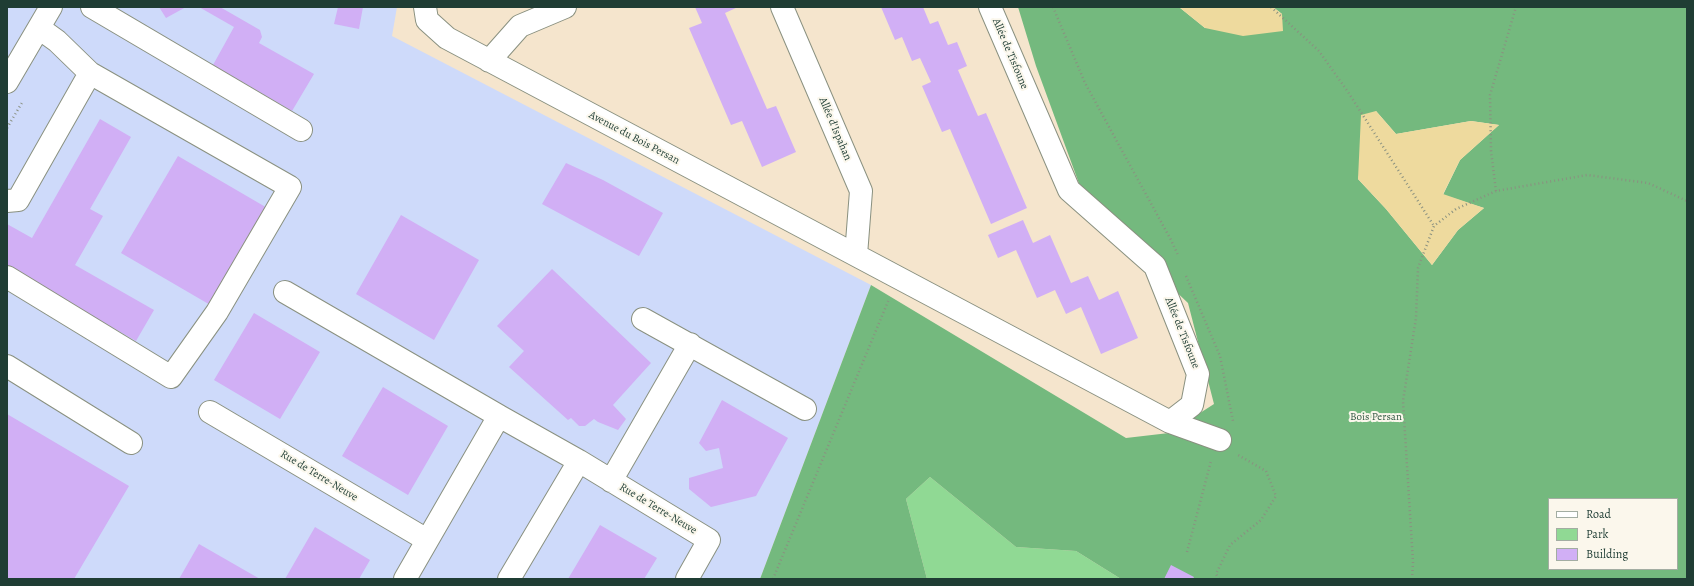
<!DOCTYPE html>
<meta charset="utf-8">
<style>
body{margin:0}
#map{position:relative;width:1694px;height:586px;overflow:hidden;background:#f5e5cd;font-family:Alegreya,serif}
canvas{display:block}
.frame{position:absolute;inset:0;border:8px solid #1f3d34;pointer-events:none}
.legend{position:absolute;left:1548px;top:498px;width:130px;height:72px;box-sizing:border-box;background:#fbf7ec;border:1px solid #a3ada2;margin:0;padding:5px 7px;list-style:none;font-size:12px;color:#1f3d34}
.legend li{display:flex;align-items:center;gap:8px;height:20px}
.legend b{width:20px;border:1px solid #a3ada2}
</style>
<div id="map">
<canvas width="1694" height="586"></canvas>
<div class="frame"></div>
<ul class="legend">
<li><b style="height:5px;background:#fff"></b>Road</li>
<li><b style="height:11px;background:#90d994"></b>Park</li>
<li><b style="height:11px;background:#d1aff5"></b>Building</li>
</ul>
</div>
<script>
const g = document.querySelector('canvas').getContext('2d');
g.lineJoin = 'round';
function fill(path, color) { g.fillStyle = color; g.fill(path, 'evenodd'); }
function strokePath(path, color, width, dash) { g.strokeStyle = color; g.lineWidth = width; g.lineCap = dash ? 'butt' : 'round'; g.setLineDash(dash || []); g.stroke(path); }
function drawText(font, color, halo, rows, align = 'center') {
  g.font = font + ' Alegreya,serif'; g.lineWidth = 4; g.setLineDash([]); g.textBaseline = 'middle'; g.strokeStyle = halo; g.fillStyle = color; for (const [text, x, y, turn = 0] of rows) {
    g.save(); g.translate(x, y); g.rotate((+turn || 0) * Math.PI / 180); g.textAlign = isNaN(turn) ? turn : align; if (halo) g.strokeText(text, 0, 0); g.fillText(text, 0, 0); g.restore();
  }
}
fill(new Path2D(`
 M7,7h390l-5,29 479,249 -111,294h-753z`), '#cedafa');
fill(new Path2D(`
 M930,477l86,70 60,4 45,28h-194l-21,-80z`), '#90d994');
fill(new Path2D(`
 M1018,7h161l26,21 77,-14 -9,-7h414v572h-566l-45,-28 -60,-4 -86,-70 -24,22 21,80h-167l111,-294 255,153 43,-5 45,-29 -26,-101 -100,-95 -52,-142zM1376,111l20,23 75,-13 28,4 -39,35 -17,35 41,13 -26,22 -26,35 -46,-56 -28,-30zM1549,499h128v70h-128z`), '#74b97e');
fill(new Path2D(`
 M1179,7h94l9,7 1,17 -40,5 -38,-8z
 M1376,111l20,23 75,-13 28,4 -39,35 -17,34 41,14 -26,22 -26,35 -46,-56 -28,-30 3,-64z`), '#eeda9e');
fill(new Path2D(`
 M159,7h27l-20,11z
 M199,7h21l40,23 2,7 -3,6 55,31 -22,37 -79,-46 21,-38z
 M338,7h25l-4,22 -25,-5z
 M695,7h43l-13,6 42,96 9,-3 20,46 -34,15 -20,-46 -11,4 -42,-97 13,-5z
 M881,7h42l7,17 8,-3 10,24 9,-3 10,24 -9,4 20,46 8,-3 41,95 -36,16 -41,-95 -8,3 -20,-46 9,-4 -11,-24 -8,3 -10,-24 -7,3z
 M100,119l31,18 -41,72 13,7 -28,49 79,45 -18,31 -129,-74v-43l25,14z
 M178,156l91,53 -57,97 -91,-53z
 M566,163l37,17 60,33 -24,43 -97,-52z
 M401,215l78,45 -45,80 -78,-46z
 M1023,220l10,23 17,-8 21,48 17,-7 11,24 19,-9 20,47 -37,16 -20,-47 -15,7 -11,-24 -18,8 -21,-48 -18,8 -10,-23z
 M552,269l99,94 -38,42 13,14 -8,11 -20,-8 -4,-3 -9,7h-6l-8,-8 -3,2 -59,-53 15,-16 -27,-25z
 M254,313l66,39 -40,67 -66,-39z
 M383,387l65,39 -40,69 -66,-39z
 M722,400l66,38 -32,58 -45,11 -22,-18v-11l34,-10 -4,-20 -13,3 -7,-8z
 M7,414l122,72 -55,93h-67z
 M600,525l57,33 -13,21h-76z
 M315,527l55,33 -11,19h-74z
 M199,544l61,35h-81z
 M1171,565l23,12 -1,2h-29z`), '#d1aff5');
const minor = new Path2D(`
 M92,7l209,123
 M425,7l2,13 20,18 723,384 22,-17 6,-31 -43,-108 -86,-76 -79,-183
 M782,7l79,184 -5,64
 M489,61l31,-35 45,-19
 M7,82l44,-75
 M7,201l11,-1 72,-127
 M7,277l164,100 46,-65 73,-125 -200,-114 -33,-32 -18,-13
 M285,292l214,124
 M643,319l162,90
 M7,366l124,77
 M210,412l217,128
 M1170,422l50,18
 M579,461l130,79 -22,39
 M611,481l79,-137
 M405,579l94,-163 80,45 -70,118`);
strokePath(minor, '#8a9180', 24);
strokePath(new Path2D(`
 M1053,7l32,76 86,157 7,15
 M1271,7l48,44 29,41 86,134
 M7,128l16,-27
 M1496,191l-5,-40 -1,-56 26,-88
 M1186,276l34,80 13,65
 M1187,552l24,-91
 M773,579l116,-280
 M1219,579l-3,-5 14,-29 31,-25 15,-24 -10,-25 -28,-16
 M1412,579l1,-17 -10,-161 13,-83 2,-50 16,-42 22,-17 40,-18 91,-16 61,8 39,18`), '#8a9180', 2.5, [1, 3]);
strokePath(minor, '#fff', 22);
drawText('11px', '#1f3d34', '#fbf7ec', [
 ["Allée de Tisfoune",1010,54,67],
 ["Allée d'Ispahan",835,129,67],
 ["Avenue du Bois Persan",634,138,28],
 ["Allée de Tisfoune",1182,333,68],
 ["Rue de Terre-Neuve",319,476,31],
 ["Rue de Terre-Neuve",658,509,31]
]);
drawText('11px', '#365c47', '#fbf7ec', [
 ["Bois Persan",1376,417]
]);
</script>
